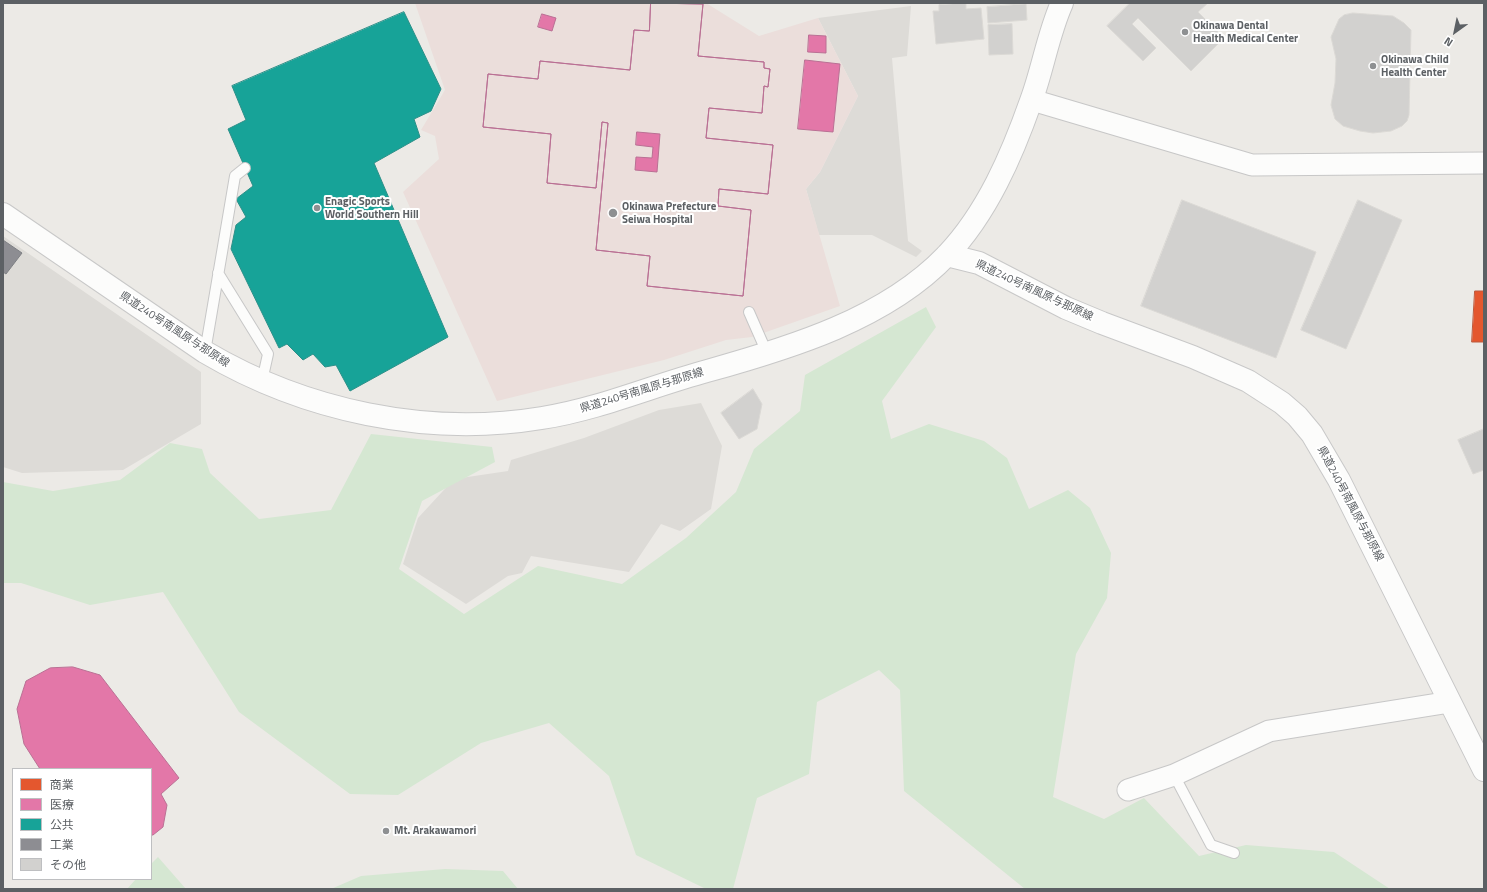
<!DOCTYPE html>
<meta charset="utf-8">
<style>
body{margin:0}
#map{position:relative;width:1487px;height:892px;overflow:hidden;background:#eceae6;font-family:"Titillium Web","Noto Sans JP",sans-serif}
canvas{display:block}
.frame{position:absolute;inset:0;border:4px solid #5c6064;pointer-events:none}
.legend{position:absolute;left:12px;top:768px;width:140px;height:112px;box-sizing:border-box;background:#fff;border:1px solid #bebfc1;margin:0;padding:5px 7px;list-style:none;font-size:12px;color:#5c6064}
.legend li{display:flex;align-items:center;gap:8px;height:20px}
.legend b{width:20px;border:1px solid #bebfc1}
.north{position:absolute;left:1435px;top:12px;width:40px;height:40px;-webkit-text-stroke:3px #fff;paint-order:stroke;rotate:213deg;font-size:11px;font-weight:700;line-height:16px;text-align:center;color:#5c6064}
.north::after{content:'';display:block;margin:auto;width:14px;height:18px;background:#5c6064;clip-path:polygon(50% 0,100% 100%,50% 72%,0 100%)}
</style>
<div id="map">
<canvas width="1487" height="892"></canvas>
<div class="frame"></div>
<ul class="legend">
<li><b style="height:11px;background:#e4572e"></b>商業</li>
<li><b style="height:11px;background:#e377a8"></b>医療</li>
<li><b style="height:11px;background:#17a398"></b>公共</li>
<li><b style="height:11px;background:#8d8d92"></b>工業</li>
<li><b style="height:11px;background:#d2d1cf"></b>その他</li>
</ul>
<div class="north">N</div>
</div>
<script>
const g = document.querySelector('canvas').getContext('2d');
g.lineJoin = 'round';
function fill(path, color) { g.fillStyle = color; g.fill(path, 'evenodd'); }
function strokePath(path, color, width, dash) { g.strokeStyle = color; g.lineWidth = width; g.lineCap = dash ? 'butt' : 'round'; g.setLineDash(dash || []); g.stroke(path); }
function drawText(font, color, halo, rows, align = 'center') {
  g.font = font + ' "Titillium Web","Noto Sans JP",sans-serif'; g.lineWidth = 4; g.setLineDash([]); g.textBaseline = 'middle'; g.strokeStyle = halo; g.fillStyle = color; for (const [text, x, y, turn = 0] of rows) {
    g.save(); g.translate(x, y); g.rotate((+turn || 0) * Math.PI / 180); g.textAlign = isNaN(turn) ? turn : align; if (halo) g.strokeText(text, 0, 0); g.fillText(text, 0, 0); g.restore();
  }
}
fill(new Path2D(`
 M911,6l-4,50 -15,2 16,183 14,10 -6,6 -44,-22h-53l-13,-46 14,-17 38,-76 -40,-78z
 M3,236l198,136v52l-78,46 -101,3 -19,-6z
 M701,403l21,43 -11,63 -31,22 -19,-7 -32,48 -98,-16 -9,17 -14,3 -42,28 -63,-40 15,-46 36,-39 54,-8 3,-11 73,-22 75,-28z`), '#dddbd7');
fill(new Path2D(`
 M415,3h291l53,33 59,-18 40,78 -38,76 -14,17 34,117 -88,31 -26,3 -62,20 -167,41 -94,-209 36,-33 -4,-23 -14,-6 24,-40z`), '#ebdedb');
fill(new Path2D(`
 M926,307l10,20 -54,74 9,38 38,-15 55,17 23,17 22,51 39,-19 22,18 21,45 -4,45 -31,56 -23,143 51,22 40,-21 55,58 47,-11 88,7 56,37h-365l-121,-98 -4,-101 -21,-20 -62,32 -8,72 -52,24 -24,91h-27l-70,-34 -27,-79 -60,-53 -68,20 -83,52 -48,-1 -111,-82 -76,-120 -73,13 -69,-22h-18v-101l50,9 67,-11 50,-37 32,6 8,24 49,46 72,-9 40,-76 121,13 3,15 -73,39 -23,68 65,45 74,-48 84,18 64,-46 50,-46 18,-43 46,-38 5,-36z
 M158,857l28,32h-59l9,-10h15v-15z
 M445,869l58,2 15,18h-187l30,-13z`), '#d5e7d2');
const shops = new Path2D(`
 M1475,291h9v51h-12z`);
fill(shops, '#e4572e');
strokePath(shops, '#bb5a3e', 1);
const health = new Path2D(`
 M651,3l52,1 -5,52 66,6v6l6,1 -2,18 -4,-1 -2,27 -53,-5 -3,30 67,7 -5,49 -49,-5 -1,17 33,4 -8,86 -96,-10 3,-30 -54,-6 12,-127 -6,-1 -6,66 -49,-5 4,-49 -68,-7 5,-53 50,5 2,-18 90,9 4,-40 15,1zM637,132l23,2 -3,38 -22,-2 1,-13 16,1 1,-11 -17,-2z
 M651,3l52,1 -5,52 66,6v6l6,1 -2,18 -4,-1 -2,27 -53,-5 -3,30 67,7 -5,49 -49,-5 -1,17 33,4 -8,86 -96,-10 3,-30 -54,-6 12,-127 -6,-1 -6,66 -49,-5 4,-49 -68,-7 5,-53 50,5 2,-18 90,9 4,-40 15,1z
 M542,14l14,4 -4,13 -14,-4z
 M809,35l17,1v17l-18,-1z
 M805,60l35,4 -7,68 -35,-3z
 M73,667l27,8 79,103 -18,16 6,11 -4,22 -10,8h-2v-66h-111l-16,-25 -7,-35 9,-28 24,-13z`);
fill(health, '#e377a8');
strokePath(health, '#ba7094', 1);
const public = new Path2D(`
 M404,12l37,77 -10,22 -17,8 6,18 -46,26 74,174 -98,54 -14,-26 -11,2 -12,-13 -10,6 -16,-16 -8,4 -48,-99 5,-24 10,-8 -10,-18 17,-13 -25,-57 18,-9 -14,-34z`);
fill(public, '#17a398');
strokePath(public, '#2c8f88', 1);
const industry = new Path2D(`
 M3,240l19,13 -16,21 -3,-2z`);
fill(industry, '#8d8d92');
strokePath(industry, '#7e8084', 1);
const building = new Path2D(`
 M966,3v6l15,-1 3,31 -48,5 -3,-33h6v-6z
 M1130,3h78l-10,9 26,26 -33,33 -53,-53 -6,6 24,24 -13,13 -36,-35z
 M1026,4l1,16 -39,3 -1,-16z
 M1353,13l40,3 11,7 7,7 -2,85 -2,6 -5,5 -11,5 -18,2 -13,-2 -17,-5 -8,-7 -4,-14 4,-22 1,-24 -5,-22 8,-18 5,-4z
 M1012,24l1,30 -24,1 -1,-30z
 M1182,200l134,52 -40,106 -135,-52z
 M1358,200l44,20 -56,129 -45,-19z
 M753,389l9,15 -5,25 -18,10 -18,-26z
 M1484,429v41l-11,4 -15,-34z`);
fill(building, '#d2d1cf');
strokePath(building, '#dbd9d5', 1);
const lane = new Path2D(`
 M218,273l50,81 -6,27
 M749,312l18,41
 M205,352l30,-176 10,-8
 M1174,775l37,70 23,8`);
const street = new Path2D(`
 M1032,100l220,65 232,-2
 M1128,790l46,-15 95,-44 181,-29`);
const secondary = new Path2D(`
 M3,214l202,138c100,59 222,85 337,66 57,-9 110,-32 165,-47 83,-23 179,-52 240,-116 40,-42 65,-100 84,-154 12,-32 17,-67 31,-98
 M947,255l32,8 87,45 36,15 91,34 55,24 34,22 15,13 15,18 27,46 145,290`);
strokePath(lane, '#c7c7c7', 12);
strokePath(street, '#c7c7c7', 23);
strokePath(secondary, '#c8c8c8', 24);
strokePath(lane, '#fcfcfb', 10);
strokePath(street, '#fcfcfb', 21);
strokePath(secondary, '#fcfcfb', 22);
for (const [x, y, r, color] of [
 [1185,32,4,"#8e9092"],
 [1373,66,4,"#8e9092"],
 [317,208,4,"#8e9092"],
 [613,213,5,"#8e9092"],
 [386,831,4,"#8e9092"]
]) { const dot = new Path2D(); dot.arc(x, y, r, 0, 2 * Math.PI); g.fillStyle = color; g.fill(dot); strokePath(dot, '#fff', 1.5); }
drawText('bold 11px', '#5c6064', '#fff', [
 ["Okinawa Dental",1193,26],
 ["Health Medical Center",1193,39],
 ["Okinawa Child",1381,60],
 ["Health Center",1381,73],
 ["Enagic Sports",325,202],
 ["World Southern Hill",325,215],
 ["Okinawa Prefecture",622,207],
 ["Seiwa Hospital",622,220],
 ["Mt. Arakawamori",394,831]
], 'left');
drawText('11px', '#5c6064', '#fff', [
 ["県道240号南風原与那原線",1034,291,25],
 ["県道240号南風原与那原線",174,330,33],
 ["県道240号南風原与那原線",642,391,-17],
 ["県道240号南風原与那原線",1350,504,62]
]);
</script>
